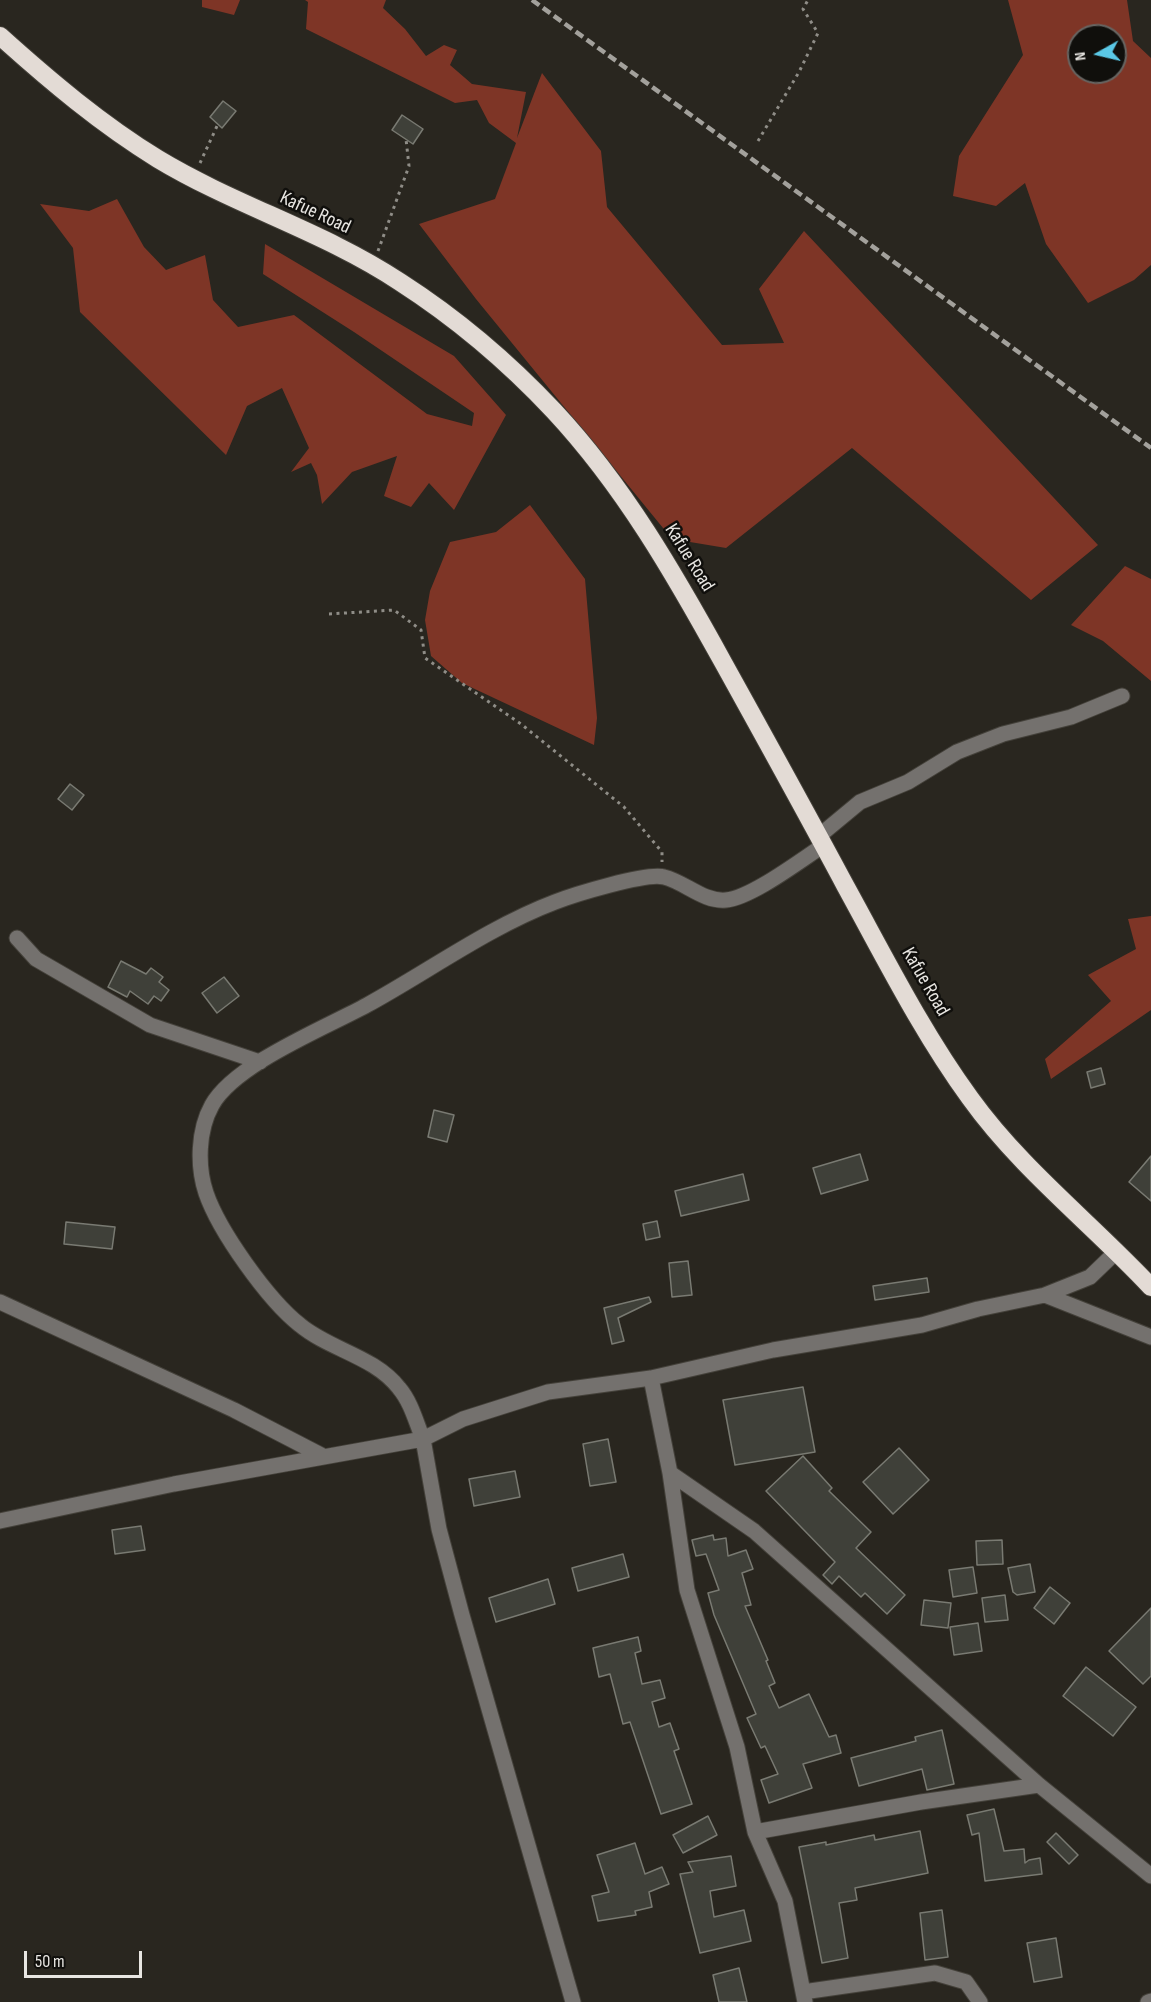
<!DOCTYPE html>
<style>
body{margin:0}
#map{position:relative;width:1151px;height:2002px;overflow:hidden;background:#29261f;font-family:"Sofia Sans Condensed",sans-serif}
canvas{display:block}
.north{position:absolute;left:1067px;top:24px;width:60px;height:60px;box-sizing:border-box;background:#100f0c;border:2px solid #666562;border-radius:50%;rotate:262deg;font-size:16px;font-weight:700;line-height:24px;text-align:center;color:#e8e6e2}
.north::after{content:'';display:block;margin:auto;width:21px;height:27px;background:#5ac8e6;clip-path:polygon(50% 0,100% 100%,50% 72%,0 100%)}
.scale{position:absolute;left:24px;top:1951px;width:118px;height:27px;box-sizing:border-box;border:3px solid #e8e6e2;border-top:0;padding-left:8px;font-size:18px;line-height:21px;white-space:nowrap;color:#e8e6e2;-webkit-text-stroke:4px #100f0c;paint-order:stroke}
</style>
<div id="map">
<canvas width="1151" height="2002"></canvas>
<div class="north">N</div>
<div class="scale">50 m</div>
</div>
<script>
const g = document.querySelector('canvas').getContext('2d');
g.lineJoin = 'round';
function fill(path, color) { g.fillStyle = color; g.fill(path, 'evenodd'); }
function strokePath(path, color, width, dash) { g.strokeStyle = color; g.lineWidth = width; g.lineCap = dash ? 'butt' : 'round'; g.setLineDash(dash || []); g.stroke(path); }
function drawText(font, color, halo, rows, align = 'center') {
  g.font = font + ' "Sofia Sans Condensed",sans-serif'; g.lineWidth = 5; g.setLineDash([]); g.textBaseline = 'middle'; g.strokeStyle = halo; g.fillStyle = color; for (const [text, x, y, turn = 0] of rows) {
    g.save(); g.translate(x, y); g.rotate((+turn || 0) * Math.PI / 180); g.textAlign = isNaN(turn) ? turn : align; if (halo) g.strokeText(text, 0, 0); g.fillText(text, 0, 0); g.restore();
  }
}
fill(new Path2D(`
 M202,0h38l-6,15 -32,-8z
 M305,0h81l-3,8 22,21 21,27 18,-11 13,5 -7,15 22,19 54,8 -9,46 25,-65 59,78 6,56 115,138 62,-2 -25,-54 45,-58 294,314 -67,55 -179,-152 -126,100 -54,-9 -196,-240 -57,-75 76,-25 21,-56 -27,-20 -12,-23 -22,3 -149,-74 2,-27z
 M1008,0h119l6,41 18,17v207l-17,15 -46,23 -42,-59 -21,-61 -29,23 -43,-10 6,-40 64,-101zM1079,36h36v36h-36z
 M117,199l27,48 22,23 39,-15 8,45 25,27 56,-12 133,99 45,12 2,-13 -120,-81 -91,-58 2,-30 189,112 52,59 -52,95 -25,-27 -18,24 -27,-11 13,-40 -45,16 -30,32 -5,-29 -6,-12 -20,9 18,-24 -27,-60 -35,18 -21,49 -146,-143 -7,-64 -33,-44 49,7z
 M530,505l55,74 12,139 -3,27 -132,-62 -31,-27 -6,-36 5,-29 20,-49 46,-10z
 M1125,566l26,13v102l-48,-40 -32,-16z
 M1151,916v94l-100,69 -6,-20 66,-58 -23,-26 48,-26 -8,-30z`), '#7e3526');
const building = new Path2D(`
 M223,101l13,10 -14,17 -12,-11z
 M402,115l21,14 -10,15 -21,-14z
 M70,784l14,11 -12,15 -14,-11z
 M121,961l25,13 5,-6 12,9 -4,5 10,8 -8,11 -7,-5 -6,8 -18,-13 -3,6 -19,-10z
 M224,977l15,19 -22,17 -15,-20z
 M1101,1068l4,16 -14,4 -4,-16z
 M434,1110l20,5 -7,27 -19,-5z
 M860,1154l8,26 -47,14 -8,-26z
 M1151,1156v45l-22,-19z
 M743,1174l6,26 -68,16 -6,-25z
 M657,1221l3,16 -14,3 -3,-16z
 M66,1222l49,5 -3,22 -48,-5z
 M688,1261l4,34 -20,2 -3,-34z
 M927,1278l2,14 -54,8 -2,-14z
 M649,1297l2,5 -33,16 6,23 -12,3 -8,-36z
 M803,1387l12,65 -80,13 -12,-65z
 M608,1439l8,43 -26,4 -7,-42z
 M899,1448l30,32 -36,34 -30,-32z
 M803,1456l29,32 -3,3 42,41 -15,16 49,47 -18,19 -22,-21 -4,4 -22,-21 -7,8 -9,-9 12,-13 -69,-71z
 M515,1471l5,26 -46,9 -5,-27z
 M141,1526l4,24 -30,4 -3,-24z
 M713,1535l1,5 12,-2 2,18 18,-6 7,19 -11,4 9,32 -6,1 23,54 -2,1 9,22 -6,3 10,22 30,-14 20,43 7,-2 5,18 -38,11 9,24 -43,15 -8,-23 17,-6 -13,-28 -4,2 -14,-30 9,-4 -42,-99 -6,-22 11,-3 -13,-36 -10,2 -4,-16z
 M1002,1540l1,24 -26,1 -1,-24z
 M623,1554l6,23 -51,14 -6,-23z
 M1030,1564l5,28 -18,3 -4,-3 -5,-24z
 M973,1567l4,26 -24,4 -4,-27z
 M548,1579l7,25 -59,18 -7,-24z
 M1050,1587l20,16 -16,21 -20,-16z
 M1005,1595l3,25 -23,2 -3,-24z
 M924,1600l27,3 -3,25 -27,-3z
 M1151,1608v68l-8,8 -34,-33z
 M978,1623l4,28 -28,4 -4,-28z
 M638,1637l3,14 -6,2 7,31 18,-4 5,18 -13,4 7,25 11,-4 9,26 -5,2 18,53 -31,10 -31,-92 -7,2 -13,-50 -11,3 -6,-29z
 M1086,1667l50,40 -23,29 -50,-40z
 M942,1730l12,54 -27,6 -5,-21 -63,17 -8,-28 65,-17 -1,-4z
 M994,1809l10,42 20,-2 1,14 4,-3 11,-2 2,16 -57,7 -6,-48 -7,2 -5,-20z
 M708,1816l9,19 -34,18 -10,-18z
 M920,1831l8,42 -73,15 2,12 -18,3 9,55 -26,5 -23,-116 27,-5v3l48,-10 1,5z
 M1056,1833l22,22 -9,9 -22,-22z
 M635,1843l10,31 17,-7 7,17 -20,8 3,15 -17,4 1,4 -38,6 -6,-25 17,-4 -12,-37z
 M731,1856l5,30 -26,5 4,26 30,-7 7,31 -51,12 -20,-79 13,-2 -5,-10z
 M942,1910l6,47 -23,3 -5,-47z
 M1056,1938l6,39 -28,5 -7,-39z
 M739,1968l8,34h-28l-6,-27z`);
fill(building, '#3f4039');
strokePath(building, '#797a72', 1.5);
const minor = new Path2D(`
 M819,836l41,-34 48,-20 49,-30 46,-18 68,-17 51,-21
 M17,938l19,21 114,66 110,37
 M1045,1295l45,-18 27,-26
 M0,1302l234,108 87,45
 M651,1378l19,95 17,117 50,157 18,85 30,69 20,101
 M670,1473l84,58 285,254 112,91
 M0,1521l174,-37 249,-45c-7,-17 -12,-37 -24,-51 -25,-32 -69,-38 -99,-63 -32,-25 -81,-94 -94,-132 -9,-27 -8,-63 6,-88 23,-41 113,-77 155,-100 62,-34 122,-78 188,-103 18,-7 92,-30 109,-25 21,5 39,25 62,23 25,-2 75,-40 98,-55
 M755,1832l166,-30 118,-17
 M803,1992l132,-19 31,9 14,20
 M573,2002l-111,-387 -23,-86 -16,-90 40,-20 85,-27 103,-14 122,-28 149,-25 56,-16 67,-14 106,42
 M1148,2002l3,-1`);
const highway = new Path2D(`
 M0,36c50,45 101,88 158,123 78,47 167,73 242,123 56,36 108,80 154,129 70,75 121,164 170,253 41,74 82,148 122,223 39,71 76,145 124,211 51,71 121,125 181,189`);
strokePath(minor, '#44413a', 17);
strokePath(highway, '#44413a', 20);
strokePath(new Path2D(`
 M758,141l41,-69 19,-39 -15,-24 5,-9
 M200,163l18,-39
 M378,251l31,-85 -3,-27
 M329,614l65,-4 27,20 4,28 96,66 103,83 38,45v10`), '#8f8d87', 3, [3, 4.5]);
strokePath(minor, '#74716e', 15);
strokePath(highway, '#e3dbd5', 18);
strokePath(new Path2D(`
 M532,0l619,448`), '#a3a19c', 4.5, [9, 4.5]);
drawText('20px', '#e8e6e2', '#100f0c', [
 ["Kafue Road",315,213,25],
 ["Kafue Road",689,558,58],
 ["Kafue Road",925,982,60]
]);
</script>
